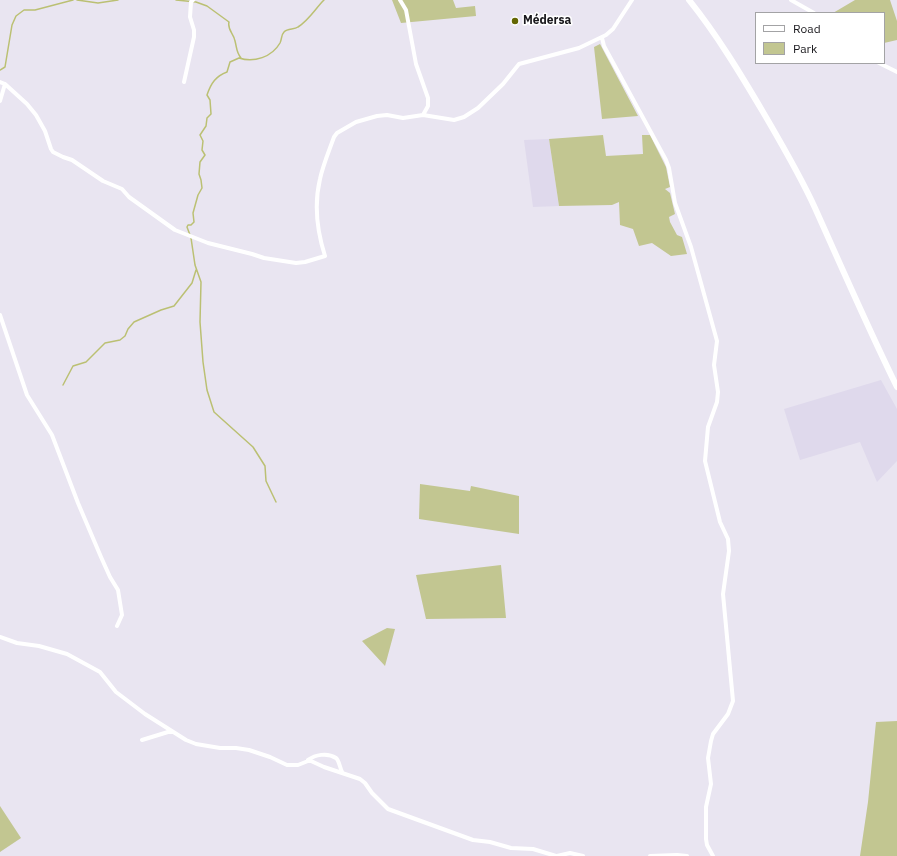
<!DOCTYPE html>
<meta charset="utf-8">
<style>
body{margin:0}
#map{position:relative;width:897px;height:856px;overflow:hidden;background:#e9e5f1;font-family:"IBM Plex Sans",sans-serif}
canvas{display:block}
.legend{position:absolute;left:755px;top:12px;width:130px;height:52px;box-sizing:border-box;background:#fff;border:1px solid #a3a3a5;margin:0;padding:5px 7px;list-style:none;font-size:12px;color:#1a191d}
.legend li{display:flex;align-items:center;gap:8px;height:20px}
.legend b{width:20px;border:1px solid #a3a3a5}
</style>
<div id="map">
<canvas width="897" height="856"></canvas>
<ul class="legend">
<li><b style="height:5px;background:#fff"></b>Road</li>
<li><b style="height:11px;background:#c2c691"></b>Park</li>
</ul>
</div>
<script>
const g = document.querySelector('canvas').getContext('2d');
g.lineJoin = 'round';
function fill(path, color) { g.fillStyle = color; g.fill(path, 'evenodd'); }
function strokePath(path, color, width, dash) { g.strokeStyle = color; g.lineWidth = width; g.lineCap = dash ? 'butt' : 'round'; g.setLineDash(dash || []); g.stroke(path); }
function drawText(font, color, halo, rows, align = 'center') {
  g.font = font + ' "IBM Plex Sans",sans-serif'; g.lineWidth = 3; g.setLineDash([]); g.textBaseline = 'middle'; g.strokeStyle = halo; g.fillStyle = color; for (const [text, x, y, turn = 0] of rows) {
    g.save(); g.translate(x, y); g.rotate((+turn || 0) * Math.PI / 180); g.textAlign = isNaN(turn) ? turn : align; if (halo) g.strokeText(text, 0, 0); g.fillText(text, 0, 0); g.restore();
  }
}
fill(new Path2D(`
 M549,139l10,67 -26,1 -9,-67z
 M881,380l16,29v52l-20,21 -17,-40 -60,18 -16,-51z`), '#dfd9ec');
fill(new Path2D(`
 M392,0h61l3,8 19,-2 1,10 -75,7z
 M855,0h35l7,21v19l-13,3v-30h-51z
 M600,44l38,72 -36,3 -8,-72z
 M603,135l3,21 37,-2 -1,-19h8l16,32 4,20 -5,2 5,4 5,21 -6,3 1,5 7,13 5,2 5,17 -16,2 -19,-13 -13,3 -6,-17 -13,-4 -1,-23 -7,3 -53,1 -10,-67z
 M420,484l50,7 1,-5 48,10v38l-100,-15z
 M501,565l5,53 -80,1 -10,-44z
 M387,628l8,1 -10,37 -23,-25z
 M897,721v135h-37l8,-54 8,-80z
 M0,806l21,32 -21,14z`), '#c2c691');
strokePath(new Path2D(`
 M77,0l21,3 20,-3
 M176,0l20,2 11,4 22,16c-2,8 5,12 6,19 2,7 1,11 6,17
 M0,70l5,-3 7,-42 4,-9 8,-6h11l38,-10
 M190,235l-3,-8 1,-2h3l3,-3 -1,-9 5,-18 4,-7 -1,-8 -2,-6 1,-12 5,-7 -3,-5 1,-9 -3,-6 6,-9 1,-8 4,-4 -1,-14 -3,-5c4,-12 9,-19 20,-23l3,-10 9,-4c15,5 33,-1 41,-15 2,-4 1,-8 4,-11 4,-4 10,-2 14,-5 11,-7 17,-18 26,-27
 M191,238l4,27 6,17 -1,40 3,40 4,28 7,22 39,35 12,19 1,15 10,21
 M63,385l10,-19 13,-4 19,-19 15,-3 5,-4 3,-7 6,-7 27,-12 13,-4 18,-23 4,-13`), '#bbc073', 1.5);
strokePath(new Path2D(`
 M400,0l6,10 10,54 12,34v8l-5,9
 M791,0l23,13
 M602,38l2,8 62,114 3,8 6,35 16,44 26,94 -3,24 4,27 -1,10 -9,25 -3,34 15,61 8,17 1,12 -6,43 10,107 -5,13 -15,20 -2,7 -3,17 3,26 -5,23v32l1,6 6,11
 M879,63l18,9
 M0,82l5,2 22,20 9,11 9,16 6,18 2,3 10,5 9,3 31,21 19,8 7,8 46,33 33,13 44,11 12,4 32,5 9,-1 20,-6c-8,-25 -11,-52 -5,-77 3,-14 9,-28 14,-42l3,-4 19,-11 21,-6 10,-1 16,3 20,-3 31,5 10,-3 14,-9 25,-24 16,-20 60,-16 27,-13 7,-6 19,-29
 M184,82l10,-45v-7l-4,-13 1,-15 2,-2
 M0,101l5,-17
 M0,315l27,80 25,40 26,68 23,54 9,20 8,13 4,25 -5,11
 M0,637l17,6 22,3 28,8 33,18 16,20 29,22 41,26 10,4 24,4h16l13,2 21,7 17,8h11l10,-4h3l13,6 36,12 5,4 7,10 16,16 85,31 17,2 21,6 22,1 23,7
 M142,740l26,-8h5
 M308,760c7,-5 19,-8 28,-2 3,2 4,10 6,14
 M557,856l13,-3 13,3
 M650,856l27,-1 10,1`), '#fff', 4);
strokePath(new Path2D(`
 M689,0c28,35 51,73 74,112 18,31 37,63 52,96 27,60 53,120 82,179`), '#fff', 6);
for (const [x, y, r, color] of [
 [515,21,4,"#636602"]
]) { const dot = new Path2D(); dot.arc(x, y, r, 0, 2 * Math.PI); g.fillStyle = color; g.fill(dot); strokePath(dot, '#fff', 1.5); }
drawText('bold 12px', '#1a191d', '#fff', [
 ["Médersa",523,21]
], 'left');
</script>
